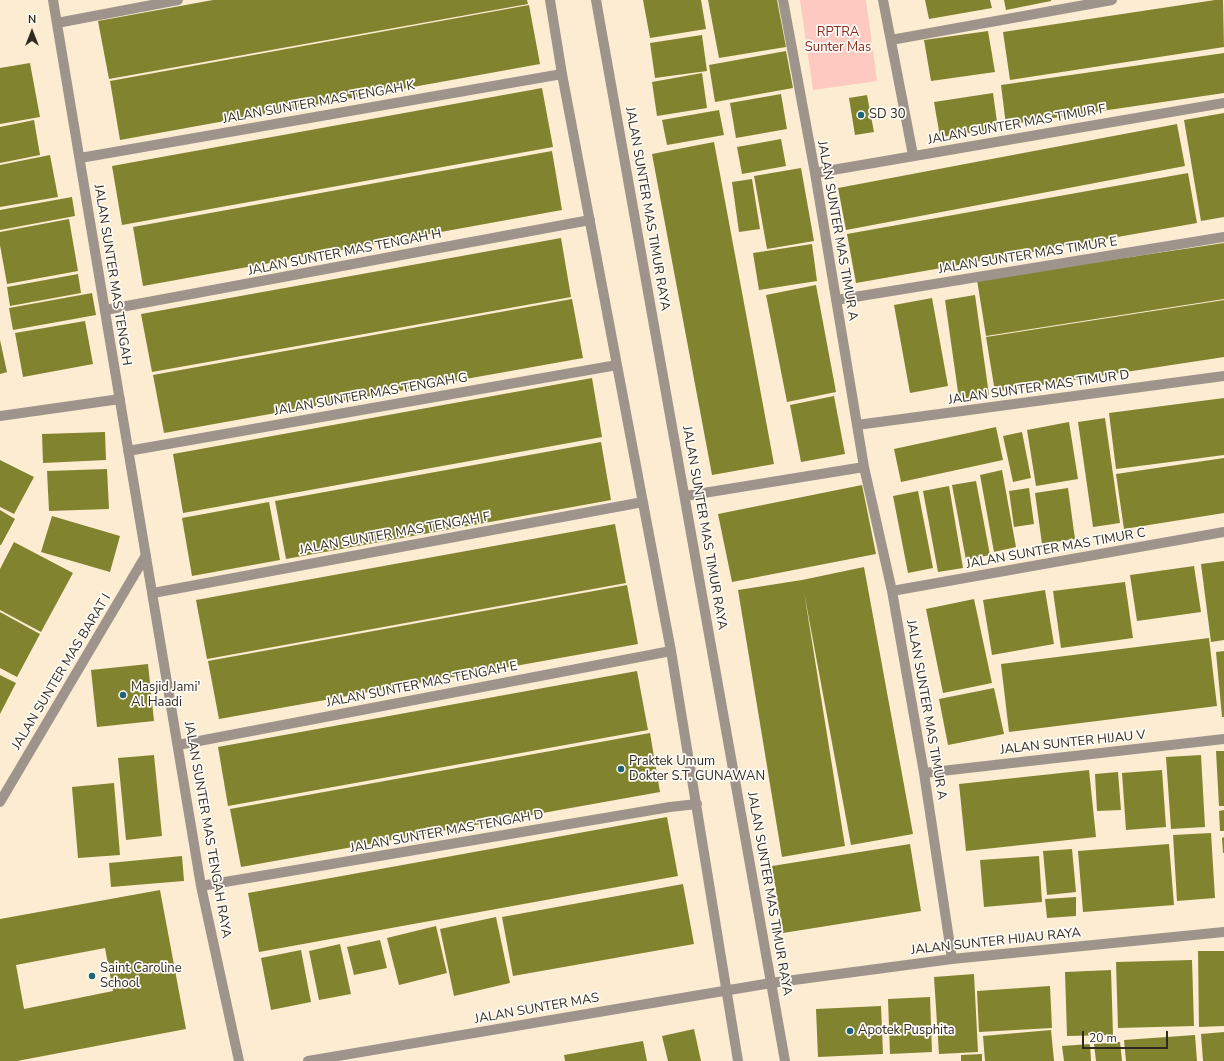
<!DOCTYPE html>
<style>
body{margin:0}
#map{position:relative;width:1224px;height:1061px;overflow:hidden;background:#fcedd2;font-family:"Nunito Sans",sans-serif}
canvas{display:block}
.north{position:absolute;left:12px;top:12px;width:40px;height:40px;-webkit-text-stroke:3px #fffcf7;paint-order:stroke;rotate:0deg;font-size:11px;font-weight:700;line-height:16px;text-align:center;color:#302b21}
.north::after{content:'';display:block;margin:auto;width:14px;height:18px;background:#302b21;clip-path:polygon(50% 0,100% 100%,50% 72%,0 100%)}
.scale{position:absolute;left:1082px;top:1031px;width:86px;height:18px;box-sizing:border-box;border:2px solid #302b21;border-top:0;padding-left:5px;font-size:12px;line-height:14px;white-space:nowrap;color:#302b21;-webkit-text-stroke:3px #fffcf7;paint-order:stroke}
</style>
<div id="map">
<canvas width="1224" height="1061"></canvas>
<div class="north">N</div>
<div class="scale">20 m</div>
</div>
<script>
const g = document.querySelector('canvas').getContext('2d');
g.lineJoin = 'round';
function fill(path, color) { g.fillStyle = color; g.fill(path, 'evenodd'); }
function strokePath(path, color, width, dash) { g.strokeStyle = color; g.lineWidth = width; g.lineCap = dash ? 'butt' : 'round'; g.setLineDash(dash || []); g.stroke(path); }
function drawText(font, color, halo, rows, align = 'center') {
  g.font = font + ' "Nunito Sans",sans-serif'; g.lineWidth = 3.5; g.setLineDash([]); g.textBaseline = 'middle'; g.strokeStyle = halo; g.fillStyle = color; for (const [text, x, y, turn = 0] of rows) {
    g.save(); g.translate(x, y); g.rotate((+turn || 0) * Math.PI / 180); g.textAlign = isNaN(turn) ? turn : align; if (halo) g.strokeText(text, 0, 0); g.fillText(text, 0, 0); g.restore();
  }
}
fill(new Path2D(`
 M800,0h66l11,81 -64,9z`), '#fdc9c0');
fill(new Path2D(`
 M213,0h314l1,4 -419,75 -11,-58z
 M643,0h58l5,29 -56,9z
 M708,0h69l9,47 -67,11z
 M925,0h65l2,8 -63,11z
 M1004,0h47v1l-45,9z
 M1215,0h8l1,47 -214,33 -7,-48z
 M529,5l11,59 -420,76 -10,-59z
 M988,31l7,41 -64,9 -7,-41z
 M702,35l5,36 -52,7 -5,-35z
 M786,51l7,37 -78,14 -6,-37z
 M1224,53v40l-218,32 -5,-40z
 M30,63l10,54 -40,7v-56z
 M702,73l5,35 -50,8 -5,-34z
 M542,88l11,59 -431,78 -10,-59z
 M993,93l5,36 -58,8 -6,-35z
 M781,94l6,35 -51,9 -6,-35z
 M867,95l7,37 -19,3 -6,-37z
 M719,110l5,25 -57,10 -5,-25z
 M1224,113v104l-23,4 -17,-101z
 M34,120l6,35 -40,8v-36z
 M1177,124l8,42 -339,64 -8,-42z
 M781,139l5,27 -44,8 -5,-27z
 M714,142l60,322 -62,11 -60,-321z
 M552,151l10,59 -419,76 -10,-59z
 M50,155l8,42 -58,10v-42z
 M801,168l13,73 -47,8 -13,-73z
 M1188,173l9,50 -341,60 -9,-49z
 M752,179l8,50 -21,3 -7,-50z
 M72,197l3,19 -75,14v-20z
 M69,219l9,52 -71,13 -7,-39v-13z
 M561,238l10,59 -419,75 -11,-58z
 M1224,243v56l-238,37 -9,-56z
 M812,244l5,37 -58,9 -6,-37z
 M78,274l3,19 -71,13 -3,-19z
 M816,285l20,107 -49,10 -21,-107z
 M92,293l4,22 -83,15 -4,-22z
 M975,295l14,100 -30,4 -14,-99z
 M932,298l16,88 -38,7 -16,-88z
 M572,299l11,59 -419,75 -11,-58z
 M1224,300v57l-229,35 -9,-55z
 M85,321l8,43 -70,13 -8,-44z
 M0,340l7,32 -7,2z
 M592,378l10,59 -419,76 -10,-59z
 M834,396l11,58 -44,8 -11,-57z
 M1224,398v57l-108,14 -7,-56z
 M1105,418l15,105 -27,4 -15,-105z
 M1069,422l9,57 -42,7 -9,-56z
 M996,427l7,33 -102,22 -7,-33z
 M105,432l1,28 -63,3 -1,-29z
 M1022,432l9,46 -18,4 -10,-46z
 M601,442l10,58 -325,59 -11,-58z
 M1224,458v55l-100,16 -8,-55z
 M0,460l34,17 -20,37 -14,-7z
 M107,469l2,40 -60,2 -2,-40z
 M1002,470l14,77 -22,5 -14,-77z
 M976,481l14,74 -24,5 -14,-75z
 M862,485l14,69 -144,28 -14,-68z
 M949,486l14,82 -25,4 -15,-81z
 M1029,488l5,36 -20,3 -5,-36z
 M1068,488l7,51 -33,5 -7,-51z
 M918,491l15,77 -25,5 -15,-77z
 M269,502l11,58 -88,16 -10,-58z
 M0,510l15,9 -14,26h-1z
 M52,516l68,20 -10,36 -69,-20z
 M615,524l11,59 -419,76 -11,-59z
 M14,542l59,31 -32,59 -41,-22v-41z
 M1224,561v79l-13,2 -10,-78z
 M1194,566l7,46 -64,9 -7,-46z
 M864,567l49,267 -62,11 -47,-253 41,254 -63,11 -44,-267 64,-10z
 M1125,582l8,56 -72,10 -8,-57z
 M627,585l11,59 -419,75 -11,-58z
 M1045,590l9,54 -62,11 -9,-55z
 M974,599l18,84 -49,10 -17,-84z
 M0,612l40,22 -23,43 -17,-9z
 M1209,638l8,68 -208,26 -8,-68z
 M1224,651v66h-2l-6,-65z
 M148,664l6,57 -57,6 -6,-57z
 M637,671l11,59 -420,76 -10,-59z
 M0,675l16,8 -16,31z
 M994,688l10,46 -56,11 -9,-46z
 M650,733l10,59 -419,75 -11,-58z
 M1216,751h8v55h-5z
 M154,755l8,81 -36,4 -8,-82z
 M1201,755l4,72 -34,2 -5,-72z
 M1089,770l7,67 -130,14 -7,-67z
 M1162,770l4,57 -40,3 -4,-57z
 M1118,772l3,38 -24,1 -2,-37z
 M114,783l6,72 -42,3 -6,-71z
 M1224,810v21h-4l-1,-20z
 M667,817l11,59 -419,76 -11,-59z
 M1211,833l4,65 -38,3 -4,-66z
 M1224,837v16h-1l-1,-15z
 M910,844l11,67 -138,22 -11,-67z
 M1169,844l5,61 -91,7 -5,-61z
 M1072,849l4,43 -29,3 -4,-44z
 M182,856l2,25 -73,6 -2,-24z
 M1039,856l3,46 -58,5 -4,-47z
 M683,884l11,60 -181,32 -11,-59z
 M160,890l26,139 -169,32h-17v-142zM105,948l8,43 -89,18 -8,-44z
 M1076,897v19l-29,2 -2,-19z
 M496,917l14,66 -56,13 -14,-67z
 M436,926l11,47 -48,12 -12,-47z
 M380,940l7,28 -33,7 -7,-28z
 M340,944l11,50 -32,6 -10,-49z
 M301,950l10,52 -40,8 -10,-52z
 M1198,951h26v75l-25,1z
 M1192,960l2,66 -76,2 -2,-66z
 M1111,970l2,65 -46,1 -2,-64z
 M974,974l4,78 -39,2 -5,-77z
 M1050,986l2,42 -73,4 -2,-41z
 M930,997l2,55 -42,2 -2,-55z
 M881,1006l2,48 -65,3 -2,-48z
 M694,1029l7,32h-33l-6,-25z
 M1051,1030l3,31h-69l-2,-25z
 M1224,1032v29h-21l-2,-27z
 M1195,1035l2,26h-71l-2,-21z
 M643,1041l4,20h-82l-1,-6z
 M1120,1042l2,19h-26l-2,-17z
 M1090,1044l1,17h-27l-2,-15z
 M982,1054v7h-21v-6z`), '#82832f');
strokePath(new Path2D(`
 M53,0l148,886 38,175
 M550,0l12,74 109,577 67,410
 M596,0l189,1061
 M783,0l32,173 49,294 28,124 32,182 28,186
 M883,0l30,155
 M57,23l121,-23
 M891,40l221,-40
 M80,158l482,-84
 M815,173l409,-70
 M836,300l388,-63
 M105,310l485,-90
 M0,416l120,-17
 M857,425l367,-49
 M128,451l489,-86
 M685,496l179,-29
 M892,591l332,-59
 M153,593l490,-91
 M178,745l493,-94
 M924,773l300,-34
 M0,802l146,-247
 M201,886l469,-79 27,-3
 M308,1061l463,-78 181,-24 272,-27`), '#9f948c', 10);
for (const [x, y, r, color] of [
 [861,115,4,"#1e6474"],
 [123,695,4,"#1e6474"],
 [621,769,4,"#1e6474"],
 [92,976,4,"#1e6474"],
 [850,1031,4,"#1e6474"]
]) { const dot = new Path2D(); dot.arc(x, y, r, 0, 2 * Math.PI); g.fillStyle = color; g.fill(dot); strokePath(dot, '#fffcf7', 1.5); }
drawText('13px', '#8d2a1e', '#fffcf7', [
 ["RPTRA",838,33],
 ["Sunter Mas",838,48]
]);
drawText('13px', '#302b21', '#fffcf7', [
 ["JALAN SUNTER MAS TENGAH K",319,103,-10],
 ["JALAN SUNTER MAS TIMUR F",1017,125,-10],
 ["JALAN SUNTER MAS TIMUR RAYA",647,209,80],
 ["JALAN SUNTER MAS TIMUR A",837,231,80],
 ["JALAN SUNTER MAS TENGAH H",345,253,-11],
 ["JALAN SUNTER MAS TIMUR E",1028,256,-9],
 ["JALAN SUNTER MAS TENGAH",112,275,81],
 ["JALAN SUNTER MAS TIMUR D",1039,388,-8],
 ["JALAN SUNTER MAS TENGAH G",371,395,-10],
 ["JALAN SUNTER MAS TIMUR RAYA",704,528,80],
 ["JALAN SUNTER MAS TENGAH F",395,534,-10],
 ["JALAN SUNTER MAS TIMUR C",1056,549,-10],
 ["JALAN SUNTER MAS BARAT I",62,672,-59],
 ["JALAN SUNTER MAS TENGAH E",422,685,-11],
 ["JALAN SUNTER MAS TIMUR A",926,710,80],
 ["JALAN SUNTER HIJAU V",1073,743,-6],
 ["JALAN SUNTER MAS TENGAH RAYA",207,830,80],
 ["JALAN SUNTER MAS TENGAH D",447,832,-10],
 ["JALAN SUNTER MAS TIMUR RAYA",769,894,80],
 ["JALAN SUNTER HIJAU RAYA",996,942,-6],
 ["JALAN SUNTER MAS",537,1009,-10]
]);
drawText('13px', '#302b21', '#fffcf7', [
 ["SD 30",869,115],
 ["Masjid Jami'",131,688],
 ["Al Haadi",131,703],
 ["Praktek Umum",629,762],
 ["Dokter S.T. GUNAWAN",629,777],
 ["Saint Caroline",100,969],
 ["School",100,984],
 ["Apotek Pusphita",858,1031]
], 'left');
</script>
